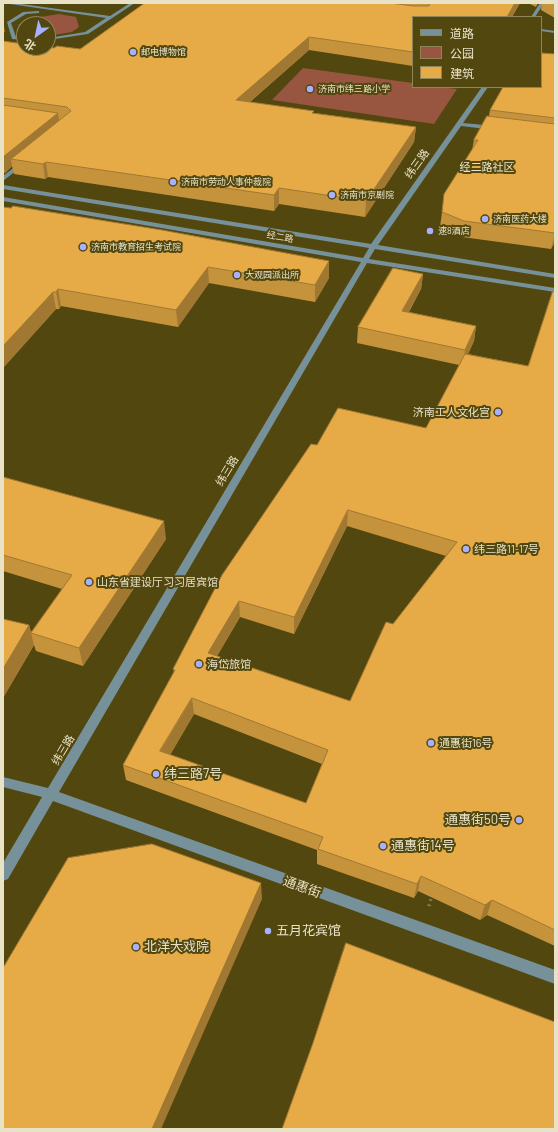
<!DOCTYPE html>
<meta charset="utf-8">
<style>
body{margin:0}
#map{position:relative;width:558px;height:1132px;overflow:hidden;background:#52470f;font-family:Barlow,"Noto Sans SC",sans-serif}
canvas{display:block}
.frame{position:absolute;inset:0;border:4px solid #e8e2c7;pointer-events:none}
.legend{position:absolute;left:412px;top:16px;width:130px;height:72px;box-sizing:border-box;background:#52470f;border:1px solid #8e8559;margin:0;padding:5px 7px;list-style:none;font-size:12px;color:#e8e2c7}
.legend li{display:flex;align-items:center;gap:8px;height:20px}
.legend b{width:20px;border:1px solid #8e8559}
.north{position:absolute;left:16px;top:16px;width:40px;height:40px;box-sizing:border-box;background:#52470f;border:1px solid #8e8559;border-radius:50%;rotate:213deg;font-size:11px;font-weight:700;line-height:16px;text-align:center;color:#e8e2c7}
.north::after{content:'';display:block;margin:auto;width:14px;height:18px;background:#a7b1fc;clip-path:polygon(50% 0,100% 100%,50% 72%,0 100%)}
</style>
<div id="map">
<canvas width="558" height="1132"></canvas>
<div class="frame"></div>
<ul class="legend">
<li><b style="height:5px;background:#769199"></b>道路</li>
<li><b style="height:11px;background:#985540"></b>公园</li>
<li><b style="height:11px;background:#e6ab47"></b>建筑</li>
</ul>
<div class="north">北</div>
</div>
<script>
const g = document.querySelector('canvas').getContext('2d');
g.lineJoin = 'round';
function fill(path, color) { g.fillStyle = color; g.fill(path, 'evenodd'); }
function strokePath(path, color, width, dash) { g.strokeStyle = color; g.lineWidth = width; g.lineCap = dash ? 'butt' : 'round'; g.setLineDash(dash || []); g.stroke(path); }
function drawText(font, color, halo, rows, align = 'center') {
  g.font = font + ' Barlow,"Noto Sans SC",sans-serif'; g.lineWidth = 4; g.setLineDash([]); g.textBaseline = 'middle'; g.strokeStyle = halo; g.fillStyle = color; for (const [text, x, y, turn = 0] of rows) {
    g.save(); g.translate(x, y); g.rotate((+turn || 0) * Math.PI / 180); g.textAlign = isNaN(turn) ? turn : align; if (halo) g.strokeText(text, 0, 0); g.fillText(text, 0, 0); g.restore();
  }
}
fill(new Path2D(`
 M59,14l17,3 3,10 -7,5 -24,4v-12h-24v10l-6,-9 10,-6z
 M303,68l110,15v4h26l18,2 -23,35 -162,-24z`), '#985540');
strokePath(new Path2D(`
 M429,906l3,-11`), '#8d8457', 3.5, [1.5, 4]);
fill(new Path2D(`
 M3,3h11l96,13 20,-13h5l-47,31 -40,6v-2l37,-6 21,-14z
 M540,3h4l-9,14h-4z
 M39,11v2l-13,1 -15,9 5,14 8,1v2l-12,-1 -5,-17 16,-10z
 M541,29l14,2v2l-14,-2z
 M482,87h6l-25,36 32,3 3,2 -3,2 -34,-4 -83,119 177,29v4l-180,-29 -6,10 186,29v4l-188,-29 -308,529 496,178v14l-502,-183 -45,78 -5,2v-18l39,-66 -39,-10v-10l45,11 313,-526 -358,-61v-4l360,61 6,-10 -366,-59v-4l368,59z
 M21,162l5,1 -23,18v-5z`), '#769199');
fill(new Path2D(`
 M145,3h375l-8,14h-99v49l-104,-16 -59,52 64,11 102,14 -2,15 -49,75 -86,-13 -5,7 -226,-34 -3,2 -31,-5 -2,-8 -7,7 -2,-1v-131l51,7 26,1z
 M528,3h10l-2,4z
 M542,3h13v15l-14,-8z
 M555,54v188l-4,7 -89,-12 -22,-10 2,-15 30,-62 2,-10 15,-24 1,-6z
 M3,207l326,71 -14,24 -106,-19 -31,44 -117,-21 -2,3h-3l-53,59z
 M423,274l-2,15 -12,23 67,14 -2,15 -6,13 60,12 27,-74v654l-68,-31 -7,5 -62,-29 -4,7 -97,-34v-14l-191,-70 -3,-15 51,-93 -1,-3 144,-224 109,-17 33,-63 -102,-22 1,-16zM347,526l99,30 -53,68 -43,77 -133,-45 23,-39 54,17zM194,714l128,50 -16,39 -136,-48z
 M3,477l163,62 -83,127 -47,-15 -2,-6 -31,53 26,-73 2,7 31,-43 -59,-18z`), '#c6933d');
fill(new Path2D(`
 M515,3h5l-8,14h-5z
 M3,20l2,12 -2,1z
 M309,37v13l-73,64v-14z
 M58,113l2,14 -49,32 1,7 -7,7 -2,-9v-7z
 M416,127l-2,15 -49,75 1,-16z
 M46,162l2,15 -3,2 -2,-15z
 M279,188v16l-5,7v-16z
 M555,232v10l-4,7 4,-16z
 M329,261v17l-14,24v-17z
 M208,267l1,16 -31,44 -2,-17z
 M423,274l-2,15 -20,37 1,-15z
 M58,289l3,17 -2,3 -3,-17z
 M53,292l3,17 -53,59v-22z
 M476,326l-2,15 -11,24 2,-15z
 M348,510l-1,16 -53,108v-17z
 M164,521l2,18 -83,127 -4,-18z
 M239,601l1,16 -31,53 -1,-17z
 M29,625l5,20 -31,53v-29z
 M192,698l2,16 -31,53 -3,-16z
 M421,876l-3,15 -4,7 3,-14z
 M261,883l1,16 -101,230h-9z
 M492,900l-5,15 -7,5 5,-15z`), '#a17832');
const building = new Path2D(`
 M145,3h245l24,3h14l2,-1 -2,-2h87l-8,14h-94v35l-104,-15 -73,63 78,11 -2,2 104,14 -50,74 -87,-13 -5,7 -228,-33 -3,2 -32,-5 60,-48 -4,-4 -64,-9v-57l21,3v4h24v-1l6,1 3,-2 23,3z
 M541,53l14,1v64l-65,-8 13,-23h38z
 M3,105l55,8 -55,44z
 M487,116l68,8v109l-91,-12 -22,-9 2,-18 34,-54h-4z
 M13,206l149,24 167,31 -14,24 -107,-18 -32,43 -118,-21 -2,3h-3l-50,54v-139l8,1z
 M393,268l30,6 -21,37 74,15 -11,24 -107,-23z
 M553,291l2,1v638l-63,-30 -7,5 -64,-29 -4,8 -99,-35 5,-12 -200,-72 52,-95 -2,-1 49,-94 89,-131 6,1 21,-37 88,20 39,-74 63,12zM348,510l109,32 -64,82 -7,-2 -36,79 -142,-48 31,-52 55,16zM192,698l136,52 -22,53 -146,-52z
 M3,477l161,44 -85,127 -48,-15 41,-58 -69,-20z
 M3,619l26,6 -26,44z
 M152,844l109,39 -109,246h-149v-161l65,-110z
 M346,943l209,79v107h-273l31,-86z`);
fill(building, '#e6ab47');
strokePath(building, '#a17832', 1);
for (const [x, y, r, color] of [
 [133,52,4,"#a7b1fc"],
 [310,89,4,"#a7b1fc"],
 [173,182,4,"#a7b1fc"],
 [332,195,4,"#a7b1fc"],
 [485,219,4,"#a7b1fc"],
 [430,231,4,"#a7b1fc"],
 [83,247,4,"#a7b1fc"],
 [237,275,4,"#a7b1fc"],
 [498,412,4,"#a7b1fc"],
 [466,549,4,"#a7b1fc"],
 [89,582,4,"#a7b1fc"],
 [199,664,4,"#a7b1fc"],
 [431,743,4,"#a7b1fc"],
 [156,774,4,"#a7b1fc"],
 [519,820,4,"#a7b1fc"],
 [383,846,4,"#a7b1fc"],
 [268,931,4,"#a7b1fc"],
 [136,947,4,"#a7b1fc"]
]) { const dot = new Path2D(); dot.arc(x, y, r, 0, 2 * Math.PI); g.fillStyle = color; g.fill(dot); strokePath(dot, '#52470f', 1.5); }
drawText('9px', '#e8e2c7', '#52470f', [
 ["邮电博物馆",141,52],
 ["济南市纬三路小学",318,89],
 ["济南市劳动人事仲裁院",181,182],
 ["济南市京剧院",340,195],
 ["济南医药大楼",493,219],
 ["速8酒店",438,231],
 ["济南市教育招生考试院",91,247],
 ["大观园派出所",245,275]
], 'left');
drawText('9px', '#e8e2c7', '#52470f', [
 ["经二路",280,237,10]
]);
drawText('11px', '#e8e2c7', '#52470f', [
 ["纬三路",417,164,-55],
 ["纬三路",227,471,-59],
 ["纬三路",63,750,-59]
]);
drawText('11px', '#e8e2c7', '#52470f', [
 ["经二路社区",487,167]
]);
drawText('11px', '#e8e2c7', '#52470f', [
 ["济南工人文化宫",490,412,"right"],
 ["纬三路11-17号",474,549],
 ["山东省建设厅习习居宾馆",97,582],
 ["海岱旅馆",207,664],
 ["通惠街16号",439,743]
], 'left');
drawText('13px', '#e8e2c7', '#52470f', [
 ["纬三路7号",164,774],
 ["通惠街50号",511,820,"right"],
 ["通惠街14号",391,846],
 ["五月花宾馆",276,931],
 ["北洋大戏院",144,947]
], 'left');
drawText('13px', '#e8e2c7', '#52470f', [
 ["通惠街",302,887,20]
]);
</script>
